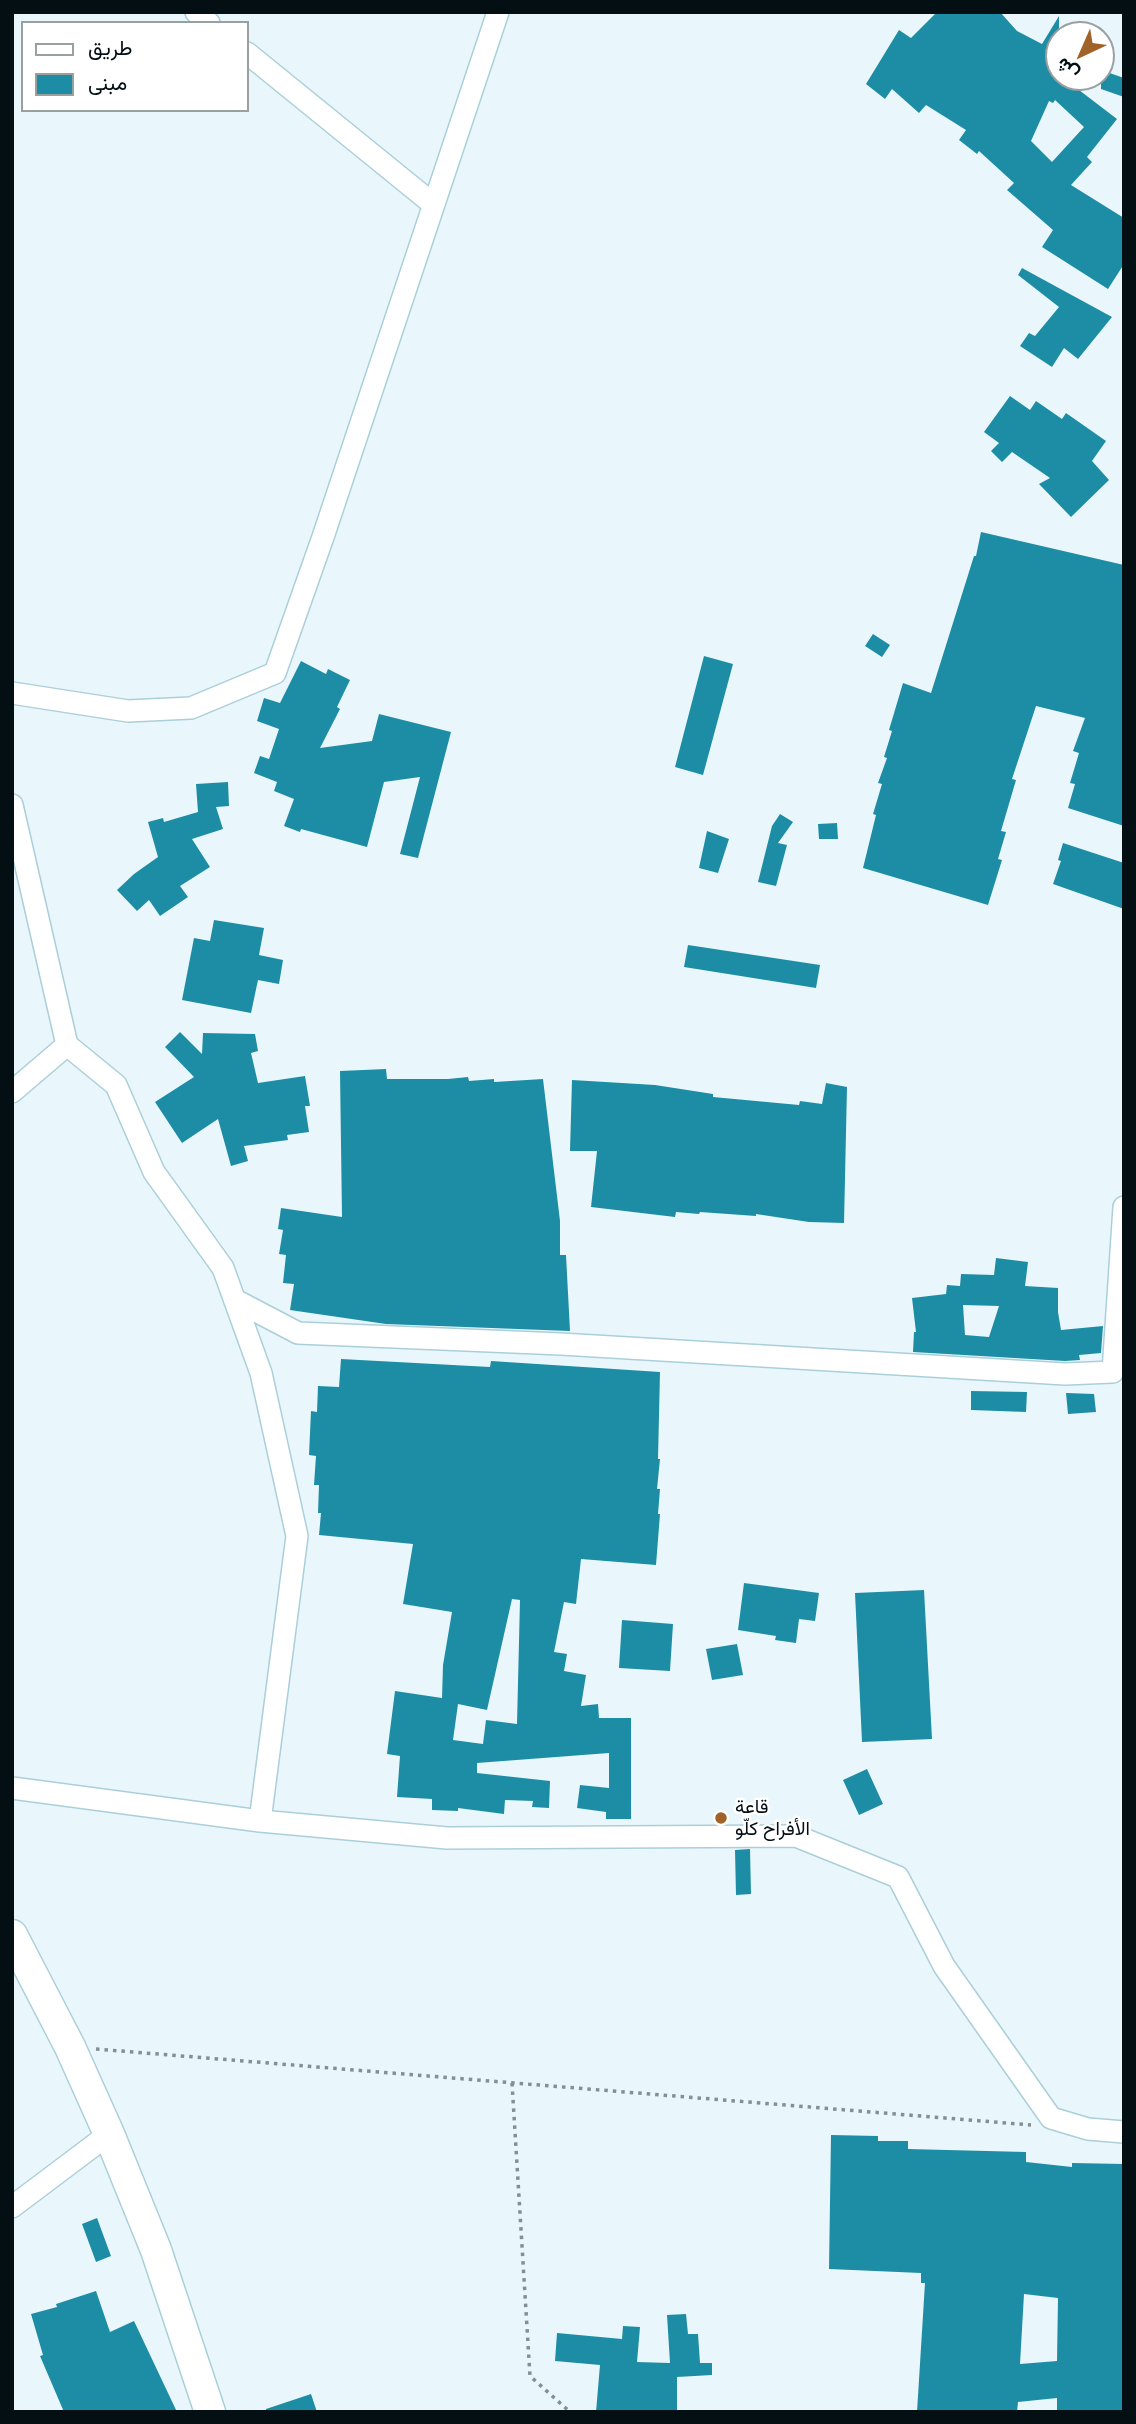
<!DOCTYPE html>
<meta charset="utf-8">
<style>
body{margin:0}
#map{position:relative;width:1136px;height:2424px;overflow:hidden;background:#e9f7fc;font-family:Mulish,Vazirmatn,sans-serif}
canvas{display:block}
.frame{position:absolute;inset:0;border:14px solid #030f12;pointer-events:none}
.legend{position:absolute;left:21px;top:21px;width:228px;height:91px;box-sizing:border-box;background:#fff;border:2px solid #9a9fa0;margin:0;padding:9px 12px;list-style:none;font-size:21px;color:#030f12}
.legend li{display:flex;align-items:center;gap:14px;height:35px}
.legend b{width:35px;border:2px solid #9a9fa0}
.north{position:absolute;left:1045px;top:21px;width:70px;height:70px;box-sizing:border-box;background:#fff;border:2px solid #9a9fa0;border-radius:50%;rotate:224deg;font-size:19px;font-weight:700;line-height:28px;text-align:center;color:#030f12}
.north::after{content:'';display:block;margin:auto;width:24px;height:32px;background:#a06228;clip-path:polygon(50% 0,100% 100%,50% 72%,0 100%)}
</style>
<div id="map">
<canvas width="1136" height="2424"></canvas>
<div class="frame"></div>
<ul class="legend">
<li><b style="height:9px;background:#fff"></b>طريق</li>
<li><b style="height:19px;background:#1d8da5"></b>مبنى</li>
</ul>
<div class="north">ش</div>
</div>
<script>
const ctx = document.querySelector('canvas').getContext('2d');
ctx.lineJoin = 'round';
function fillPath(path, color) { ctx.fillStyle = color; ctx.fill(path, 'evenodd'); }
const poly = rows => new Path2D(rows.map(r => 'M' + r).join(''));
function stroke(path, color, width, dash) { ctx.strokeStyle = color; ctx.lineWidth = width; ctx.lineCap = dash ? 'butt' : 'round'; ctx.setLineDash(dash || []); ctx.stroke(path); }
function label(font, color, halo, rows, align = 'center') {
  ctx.font = font + ' Mulish,Vazirmatn,sans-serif'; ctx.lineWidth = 5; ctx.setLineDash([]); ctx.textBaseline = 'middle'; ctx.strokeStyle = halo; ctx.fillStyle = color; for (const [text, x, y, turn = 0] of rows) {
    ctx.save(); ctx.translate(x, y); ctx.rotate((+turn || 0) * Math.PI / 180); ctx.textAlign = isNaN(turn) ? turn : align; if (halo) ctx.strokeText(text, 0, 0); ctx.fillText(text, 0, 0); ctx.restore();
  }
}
const building = poly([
 [937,12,1000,12,1017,31,1042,44,1059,16,1059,77,1062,77,1117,119,1087,157,1092,162,1071,185,1124,218,1124,264,1108,289,1042,247,1053,230,1007,190,1014,183,979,151,977,154,959,140,966,130,926,105,919,113,892,89,885,99,866,84,899,30,911,38],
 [1055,100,1084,127,1052,162,1031,141,1049,101,1053,103],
 [1101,70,1124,78,1124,97,1101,89],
 [1022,268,1112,317,1078,359,1064,348,1052,367,1020,346,1029,333,1035,336,1059,307,1018,275],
 [1010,396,1030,410,1036,401,1062,419,1066,413,1106,441,1092,461,1109,480,1071,517,1039,484,1050,478,1012,452,1002,462,991,451,999,443,984,432],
 [981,532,1124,565,1124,826,1068,808,1075,784,1070,783,1079,753,1073,751,1085,718,1036,706,1012,779,1016,780,1001,831,1006,832,998,859,1002,860,988,905,863,868,876,815,873,814,882,784,878,783,887,758,884,757,892,731,889,730,903,683,931,693,974,556,976,556],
 [873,634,890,645,882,657,865,646],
 [704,656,733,664,703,775,675,767],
 [301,661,326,674,328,669,350,680,337,707,340,709,320,748,372,741,379,714,451,732,418,858,400,854,420,777,384,782,367,847,301,829,300,832,284,826,294,799,274,791,277,782,254,773,260,756,269,759,279,729,257,721,264,698,280,703],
 [228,782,229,806,216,807,223,829,192,839,210,867,180,886,188,897,160,916,149,900,137,911,117,890,134,874,158,857,148,822,163,818,164,822,198,812,196,784],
 [780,814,793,822,778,843,787,845,776,886,758,882,772,826],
 [837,823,838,839,819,839,818,824],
 [707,831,729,839,718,873,699,868],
 [1063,843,1124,863,1124,909,1053,884,1061,861,1058,860],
 [214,920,264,928,259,955,283,960,279,984,258,980,251,1013,182,1000,194,938,210,941],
 [688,945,820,965,816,988,684,967],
 [180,1032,202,1054,203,1033,255,1034,258,1051,251,1053,258,1083,305,1076,310,1106,305,1106,309,1132,287,1135,288,1140,244,1146,248,1161,231,1166,218,1119,182,1143,155,1102,194,1077,165,1047],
 [386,1069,387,1079,448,1079,468,1077,469,1081,494,1079,494,1082,543,1079,560,1221,560,1255,566,1255,570,1331,386,1324,290,1310,294,1284,283,1283,286,1255,279,1254,283,1230,278,1229,281,1208,342,1217,340,1071],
 [572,1080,655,1085,713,1094,713,1097,799,1105,800,1101,822,1104,826,1083,847,1087,844,1223,809,1222,756,1214,756,1216,700,1212,699,1214,676,1212,675,1217,591,1207,597,1151,570,1151],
 [996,1258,1028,1262,1025,1286,1058,1288,1058,1312,1061,1330,1103,1326,1101,1353,1079,1355,1080,1360,1065,1361,913,1352,914,1332,916,1332,912,1298,946,1294,947,1285,960,1286,961,1274,994,1275],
 [963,1305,999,1306,989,1337,965,1335],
 [341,1359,490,1367,491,1361,660,1372,658,1459,660,1459,657,1489,660,1489,658,1514,660,1514,656,1565,581,1559,576,1604,564,1602,554,1652,567,1654,564,1671,586,1675,581,1706,598,1704,599,1718,631,1718,631,1819,606,1819,606,1812,577,1808,580,1785,609,1788,609,1753,477,1763,477,1773,550,1781,549,1808,532,1807,533,1801,505,1800,504,1814,458,1808,458,1811,432,1810,432,1799,397,1797,400,1756,387,1754,395,1691,442,1698,443,1665,452,1612,403,1604,413,1544,319,1535,321,1513,318,1513,319,1485,314,1485,316,1456,309,1455,311,1411,317,1412,318,1386,339,1387],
 [512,1599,520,1600,517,1724,486,1720,483,1744,453,1740,458,1704,487,1710],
 [971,1391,1027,1392,1026,1412,971,1410],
 [1066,1393,1094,1394,1096,1412,1068,1414],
 [744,1583,819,1593,815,1621,799,1619,796,1643,775,1640,776,1636,738,1630],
 [924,1590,932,1739,862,1742,855,1593],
 [622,1620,673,1624,670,1671,619,1668],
 [737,1644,743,1675,712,1680,706,1649],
 [867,1769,883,1804,859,1815,843,1780],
 [750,1849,751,1894,736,1895,735,1850],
 [831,2135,878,2136,878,2141,908,2141,908,2149,1026,2152,1026,2162,1072,2167,1072,2163,1124,2164,1124,2412,1057,2412,1057,2398,1018,2402,1017,2412,917,2412,925,2283,921,2283,921,2273,829,2269],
 [1024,2294,1058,2298,1057,2361,1020,2364],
 [97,2218,111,2256,96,2262,82,2224],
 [96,2291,110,2332,134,2321,177,2412,64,2412,40,2356,43,2355,31,2314,57,2307,56,2304],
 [686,2314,688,2334,698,2334,700,2363,712,2363,712,2375,677,2377,677,2412,596,2412,600,2365,555,2361,557,2333,622,2339,623,2326,640,2327,637,2362,670,2363,667,2315],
 [311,2394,317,2412,266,2412,266,2409]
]);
const path = poly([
 [96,2049,1031,2125],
 [512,2083,530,2376,570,2412]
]);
const minor = poly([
 [196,12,209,23],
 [247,53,433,204],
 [12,693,128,711,191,708,275,673,323,537,498,12],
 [12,805,67,1045],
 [12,1092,67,1045,116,1085,154,1172,223,1268,261,1373,297,1536,260,1821],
 [235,1300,298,1333,561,1344,1065,1374,1113,1372,1124,1207],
 [12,1788,260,1821,447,1838,796,1836,898,1877,944,1966,1051,2118,1088,2129,1124,2132],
 [12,2207,109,2134]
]);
const secondary = poly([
 [12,1935,70,2047,109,2134,156,2250,210,2412]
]);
const markers = [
 [721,1818,7,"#a06228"]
];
const poiNames = [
 ["قاعة",735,1807],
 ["الأفراح كلّو",735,1829]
];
fillPath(building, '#1d8da5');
stroke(minor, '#abcfd9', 24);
stroke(secondary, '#abcfd9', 33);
stroke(path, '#828f93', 3.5, [3.5, 5]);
stroke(minor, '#fff', 21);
stroke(secondary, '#fff', 30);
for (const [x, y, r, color] of markers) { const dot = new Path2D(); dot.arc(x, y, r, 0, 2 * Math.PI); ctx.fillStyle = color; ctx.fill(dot); stroke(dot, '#fff', 2.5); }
label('19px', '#030f12', '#fff', poiNames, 'left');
</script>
